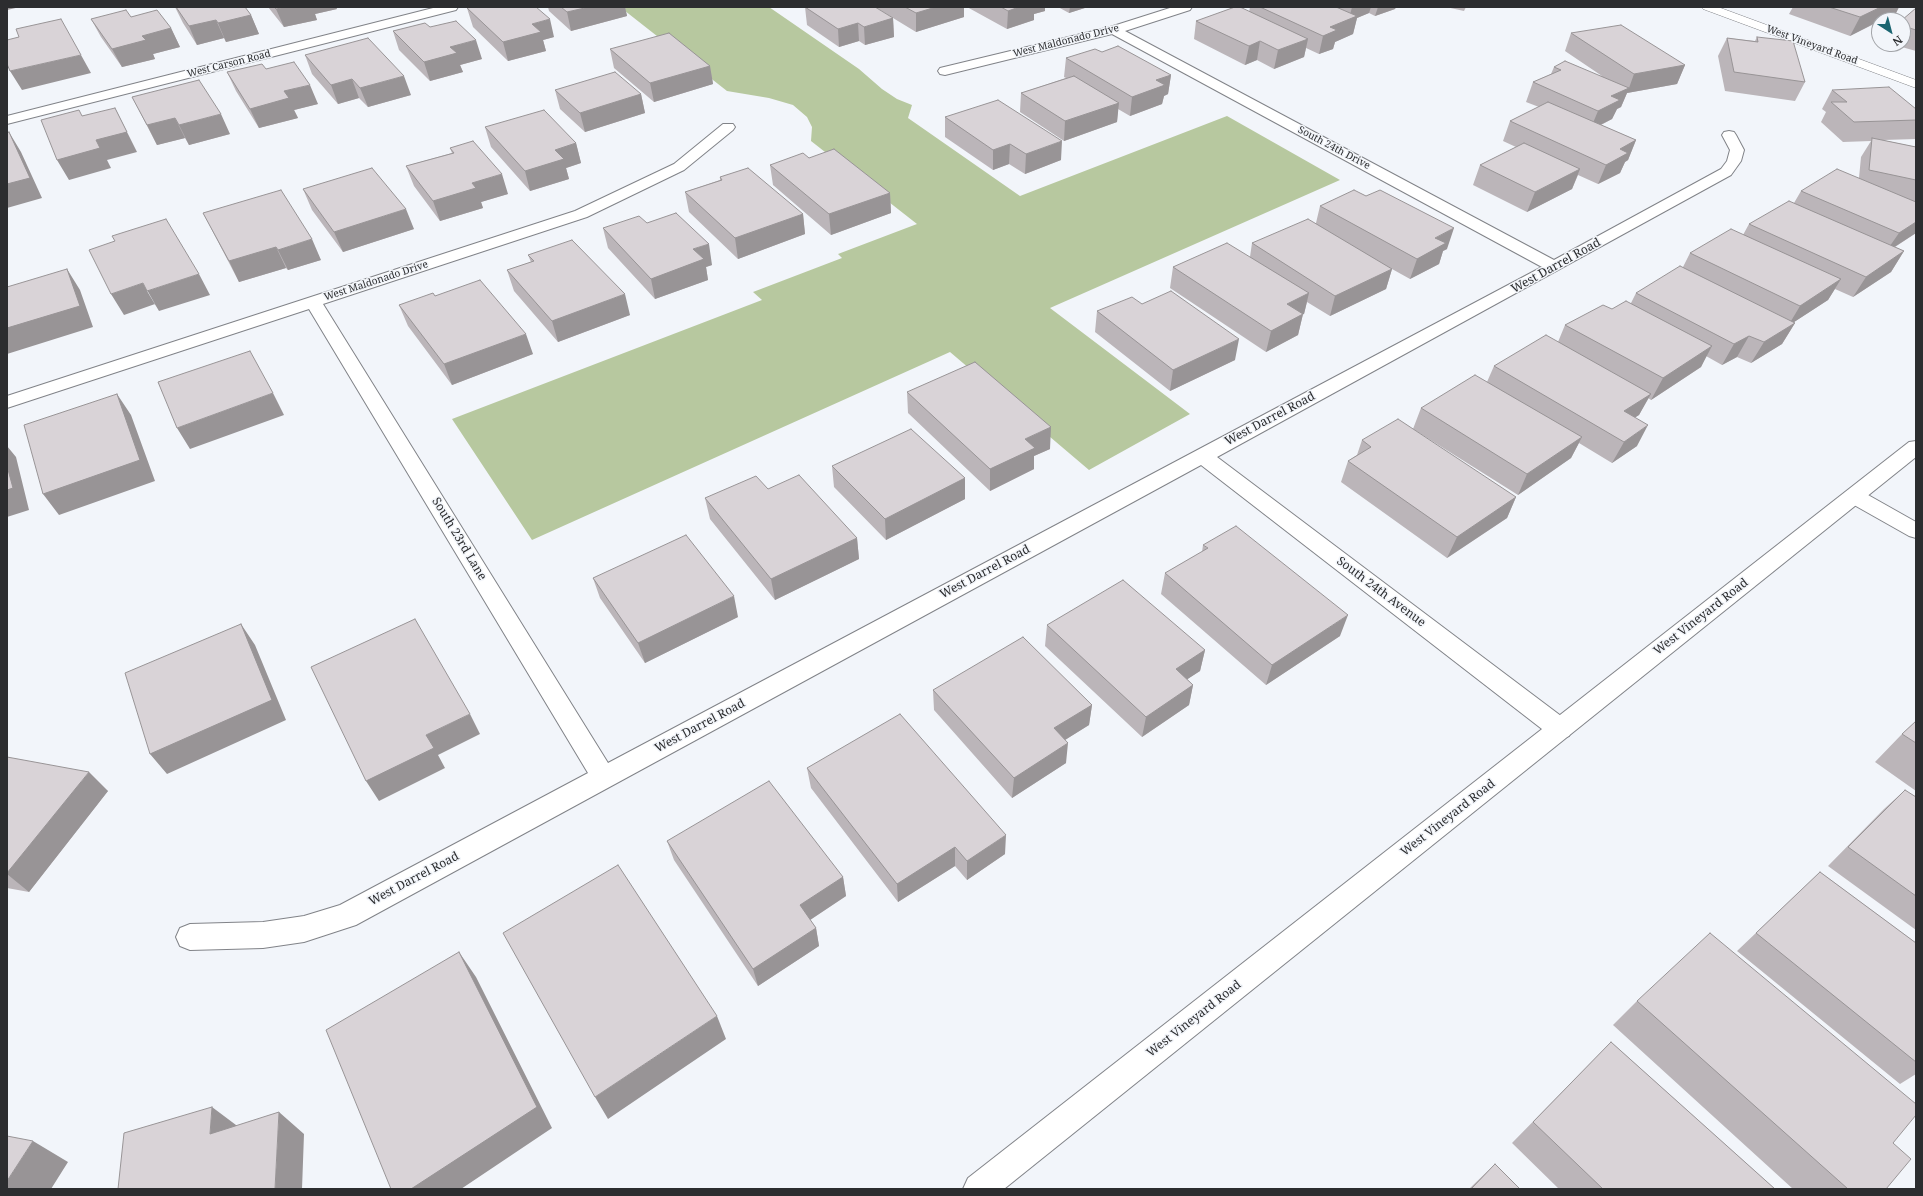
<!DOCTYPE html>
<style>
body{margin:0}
#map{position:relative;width:1923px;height:1196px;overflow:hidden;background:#f2f5fa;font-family:"Noto Serif",serif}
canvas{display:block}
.frame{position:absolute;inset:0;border:8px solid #2c2d2f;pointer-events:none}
.north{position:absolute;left:1871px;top:12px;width:40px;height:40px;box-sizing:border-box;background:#f2f5fa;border:1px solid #a3a5a9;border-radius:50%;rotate:144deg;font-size:11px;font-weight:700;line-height:16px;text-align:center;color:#2c2d2f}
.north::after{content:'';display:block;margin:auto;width:14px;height:18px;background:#1b6571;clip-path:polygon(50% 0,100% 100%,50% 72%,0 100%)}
</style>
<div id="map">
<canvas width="1923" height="1196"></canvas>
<div class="frame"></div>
<div class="north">N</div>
</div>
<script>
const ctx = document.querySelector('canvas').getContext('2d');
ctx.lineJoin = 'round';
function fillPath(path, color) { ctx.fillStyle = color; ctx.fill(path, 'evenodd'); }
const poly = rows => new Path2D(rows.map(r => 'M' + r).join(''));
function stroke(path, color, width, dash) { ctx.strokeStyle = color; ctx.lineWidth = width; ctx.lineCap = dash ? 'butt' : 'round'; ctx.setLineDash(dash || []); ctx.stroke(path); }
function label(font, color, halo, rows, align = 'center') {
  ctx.font = font + ' "Noto Serif",serif'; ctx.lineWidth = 3; ctx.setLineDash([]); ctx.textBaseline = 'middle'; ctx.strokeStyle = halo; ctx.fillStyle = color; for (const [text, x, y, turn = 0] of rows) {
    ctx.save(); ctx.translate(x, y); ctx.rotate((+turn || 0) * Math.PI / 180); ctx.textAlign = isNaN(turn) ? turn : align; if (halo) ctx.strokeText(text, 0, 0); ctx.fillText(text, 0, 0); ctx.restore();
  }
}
const green = poly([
 [620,7,769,7,859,69,882,89,897,99,912,105,908,118,1020,196,1227,116,1340,180,1050,308,1190,414,1089,470,950,352,532,540,452,419,762,300,753,292,842,258,838,254,917,224,811,141,812,127,807,117,793,105,769,98,727,91]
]);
const service = poly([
 [1701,7,1718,7,1916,80,1916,88,1703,9,1701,7]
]);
const minor = poly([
 [437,7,458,7,456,10,7,124,7,116,437,7],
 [1173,7,1192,7,1190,10,1125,31,1554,260,1721,169,1727,161,1730,150,1722,135,1724,132,1729,131,1734,132,1736,135,1744,150,1741,161,1731,175,1217,457,1569,722,1572,729,1569,736,1560,739,1551,736,1201,465,356,925,304,942,263,948,190,950,180,946,176,937,180,928,190,924,263,922,304,916,340,905,588,773,309,309,7,408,7,396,575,211,674,164,723,124,733,124,735,127,733,130,684,170,587,217,323,304,608,763,1542,267,1112,34,945,75,940,74,938,71,940,68,1110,27,1173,7],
 [1854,489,1861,491,1916,522,1916,538,1909,536,1847,501,1844,496,1847,491,1854,489]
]);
const tertiary = poly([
 [1916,441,1916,457,1004,1189,963,1189,968,1178,1909,442,1916,441]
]);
const wall = poly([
 [175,7,245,7,251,15,259,34,226,42,224,38,197,45,183,23],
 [268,7,336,7,337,9,315,14,317,20,284,27],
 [548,7,625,7,627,16,571,31,549,11],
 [805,7,893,18,894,37,865,45,859,41,839,47,807,25],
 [875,7,964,7,964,17,916,32],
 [967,7,1045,7,1045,11,1034,14,1034,20,1007,29],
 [1058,7,1088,7,1069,13],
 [1250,7,1396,7,1395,9,1375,16,1369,13,1357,18,1353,34,1335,42,1333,49,1319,54,1306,48,1304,57,1274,69,1257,60,1245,65,1194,39,1196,21,1249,12],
 [1446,7,1466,7,1464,11],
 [1793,7,1899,7,1896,13,1850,36,1789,14],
 [467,8,554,37,543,40,546,51,508,61,473,27],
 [1916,8,1916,51,1891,44,1903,44,1903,20],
 [131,17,171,28,180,47,153,54,155,59,122,67,101,37,91,19],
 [430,27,482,59,460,65,463,72,430,81,399,50,393,31],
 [1571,33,1685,65,1677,84,1627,93,1621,107,1617,109,1612,119,1601,125,1636,140,1628,160,1625,162,1620,173,1598,184,1578,175,1572,189,1527,212,1473,185,1480,165,1516,147,1503,141,1510,121,1539,107,1526,102,1533,82,1551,74,1554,67,1602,76,1565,51],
 [1757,37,1805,82,1795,101,1725,91,1718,56,1727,38,1755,41],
 [610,49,710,66,713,84,654,102,614,68],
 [1102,52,1171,75,1168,94,1164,96,1162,104,1130,116,1118,109,1117,122,1064,141,1020,112,1021,93,1066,78,1064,77,1066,58],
 [305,55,411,95,368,107,359,98,338,104,312,74],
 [266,69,318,104,294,110,298,118,259,128,236,91,227,72],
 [555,90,641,94,645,113,585,132,560,109],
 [1832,90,1916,109,1916,139,1883,140,1916,147,1916,233,1895,247,1904,251,1891,272,1853,297,1835,289,1828,300,1794,322,1795,323,1782,344,1751,363,1737,357,1722,365,1706,356,1701,367,1651,400,1648,398,1639,415,1635,417,1637,446,1612,463,1579,443,1571,458,1518,495,1413,429,1421,408,1487,382,1494,366,1558,342,1565,325,1631,303,1636,293,1683,267,1690,253,1743,235,1749,224,1794,203,1801,191,1859,178,1861,157,1871,141,1843,142,1821,122,1826,112,1822,109],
 [132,97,230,134,189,145,185,138,157,145],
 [945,117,1061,160,1025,174,1009,164,993,170,945,137],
 [485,127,576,143,581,163,566,168,569,179,530,191,491,147],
 [450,148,508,194,481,202,483,208,440,221,414,186,406,166,452,153],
 [809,158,890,193,891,213,831,235,773,185,770,165],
 [720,177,803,214,805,234,738,259,689,212,685,192,720,180],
 [303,189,414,229,343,252,312,210],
 [1320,206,1447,249,1443,251,1439,264,1410,279,1392,269,1386,289,1330,316,1307,302,1304,314,1303,314,1298,335,1266,352,1170,288,1173,267,1250,257,1252,243,1316,223],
 [203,213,321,260,288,270,286,268,239,282],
 [647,223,712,265,706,267,708,280,655,299,608,248,603,228],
 [528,255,630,315,558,342,514,291,507,270,531,262],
 [435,296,533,354,452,385,408,326,399,305],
 [1097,311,1235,360,1170,391,1095,332],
 [907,392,1050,449,1034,456,1034,469,990,491,908,413],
 [1362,440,1516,497,1507,518,1447,558,1341,482,1348,461,1357,455],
 [832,466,965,478,965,499,886,540,834,487],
 [768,489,857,538,859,559,775,600,710,519,705,498],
 [1203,545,1340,636,1266,685,1161,594,1165,573,1202,552],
 [593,578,738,617,645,663,600,598],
 [1047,625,1205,650,1200,671,1187,679,1193,685,1189,705,1142,737,1045,646],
 [933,690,1092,705,1089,725,1065,740,1066,763,1012,798,934,710],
 [1916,721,1916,791,1875,762,1902,734],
 [7,757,108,791,29,892,7,888],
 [807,768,1005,854,967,880,955,866,898,902,811,788],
 [1905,790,1916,797,1916,930,1828,866,1884,809],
 [667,841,843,877,846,896,810,920,816,928,819,946,758,986,674,860],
 [1820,872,1916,943,1916,1074,1900,1084,1737,951],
 [1637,1001,1893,1143,1886,1189,1793,1189,1613,1025],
 [1611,1042,1775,1189,1559,1189,1512,1143],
 [1495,1164,1520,1189,1469,1189]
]);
const shadedWall = poly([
 [7,7,20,7,7,10],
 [286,7,336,7,337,9,315,14,317,20,284,27,276,9],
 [589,7,625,7,627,16,571,31,567,12],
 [936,7,964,7,964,17,916,32,916,13],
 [1019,7,1045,7,1045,11,1034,14,1034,20,1007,29,1008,11],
 [1070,7,1088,7,1069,13],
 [1352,7,1371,7,1369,13,1357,18,1353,34,1335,42,1333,49,1319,54,1323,36,1330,27,1349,19],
 [1378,7,1396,7,1395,9,1375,16],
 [1881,7,1899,7,1896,13,1881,20,1879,20,1879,21,1850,36,1860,17],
 [251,15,259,34,226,42,218,23],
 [893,18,894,37,865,45,864,27],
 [550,19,554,37,543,40,546,51,508,61,503,42,532,24],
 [216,20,224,38,197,45,189,26],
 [858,23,859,41,839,47,838,29],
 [171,28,180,47,153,54,155,59,122,67,112,49,142,36],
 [1308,39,1304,57,1274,69,1278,50],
 [476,40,482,59,460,65,463,72,430,81,424,62,450,47],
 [1260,41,1257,60,1245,65,1249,46],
 [81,55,91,73,22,90,10,71],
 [1685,65,1677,84,1627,93,1621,107,1617,109,1612,119,1590,130,1598,111,1611,96,1629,88,1634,74],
 [710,66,713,84,654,102,650,83],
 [1171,75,1168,94,1164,96,1162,104,1130,116,1132,97,1156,80],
 [404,76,411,95,368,107,360,88],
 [352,79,359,98,338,104,331,85],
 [310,85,318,104,294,110,298,118,259,128,250,109,284,91],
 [641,94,645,113,585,132,580,113],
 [1119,103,1117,122,1064,141,1065,121],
 [115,108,137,152,107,160,111,168,69,180,57,160,96,140],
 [221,114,230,134,189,145,179,125],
 [175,118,185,138,157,145,147,125],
 [9,132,21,152,42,198,7,208,7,184],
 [1636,140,1628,160,1625,162,1620,173,1598,184,1606,165,1620,149],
 [1062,141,1061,160,1025,174,1026,154],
 [576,143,581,163,566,168,569,179,530,191,525,171,555,150],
 [1010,144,1009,164,993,170,993,150],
 [1580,169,1572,189,1527,212,1535,192],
 [502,174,508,194,481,202,483,208,440,221,433,201,472,183],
 [890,193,891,213,831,235,829,214],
 [406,209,414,229,343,252,334,232],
 [803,214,805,234,738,259,735,238],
 [1916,222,1916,233,1885,253,1899,233],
 [1454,228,1447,249,1443,251,1439,264,1410,279,1417,259,1435,238],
 [312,239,321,260,288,270,278,250],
 [709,244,712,265,706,267,708,280,655,299,651,279,693,249],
 [276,247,286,268,239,282,229,261],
 [1904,251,1891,272,1853,297,1866,277],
 [67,269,80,290,93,327,7,354,7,328],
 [1392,269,1386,289,1330,316,1335,296],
 [199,274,210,295,159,311,147,291],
 [1841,279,1828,300,1788,326,1800,306],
 [143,283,155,304,124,315,111,294],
 [1309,293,1304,314,1293,319,1303,314,1298,335,1266,352,1271,331,1287,304],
 [625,294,630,315,558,342,552,321],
 [1795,323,1782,344,1751,363,1764,342],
 [526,334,533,354,452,385,444,364],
 [1749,336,1737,357,1722,365,1734,344],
 [1239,339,1235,360,1170,391,1173,370],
 [1712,346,1701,367,1651,400,1663,378],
 [273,393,284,415,190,449,177,428],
 [117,394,131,415,155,481,59,515,43,494],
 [1651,394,1639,415,1613,432,1624,411],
 [1648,425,1637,446,1612,463,1624,442],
 [1051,427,1050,449,1034,456,1034,469,990,491,990,469,1025,439],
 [1582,437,1571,458,1518,495,1527,474],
 [7,446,16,457,29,510,7,517],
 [965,478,965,499,886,540,885,519],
 [1516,497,1507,518,1447,558,1457,537],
 [857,538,859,559,775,600,771,579],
 [734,596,738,617,645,663,638,643],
 [1348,615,1340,636,1266,685,1272,665],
 [241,624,255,645,286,720,167,774,150,754],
 [1205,650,1200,671,1171,690,1176,669],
 [1193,685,1189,705,1142,737,1146,717],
 [1092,705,1089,725,1052,748,1054,728],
 [470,714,480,734,438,755,445,768,379,801,366,781,426,735],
 [1068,743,1066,763,1012,798,1014,778],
 [89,772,108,791,29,892,7,874,7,873],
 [1006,835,1005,854,967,880,967,861],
 [955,847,955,866,898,902,897,884],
 [843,877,846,896,804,924,800,905],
 [816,928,819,946,758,986,753,969],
 [459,952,476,977,552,1128,461,1189,411,1189],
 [717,1016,726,1039,608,1119,595,1097],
 [212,1107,240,1128,210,1134],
 [279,1112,304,1134,302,1189,275,1189],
 [33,1141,68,1162,51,1189,7,1189,7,1181]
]);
const building = poly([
 [176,7,245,7,251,15,218,23,216,20,189,26,176,7],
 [274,7,286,7,276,9,274,7],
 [473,7,536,7,550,19,532,24,541,32,503,42,467,8,473,7],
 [561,7,589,7,567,12,561,7],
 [805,7,875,7,893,18,864,27,858,23,838,29,805,7],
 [905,7,936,7,916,13,905,7],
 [1001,7,1019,7,1008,11,1001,7],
 [1235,7,1240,7,1308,39,1278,50,1260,41,1249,46,1196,21,1235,7],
 [1260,7,1336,7,1357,16,1330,27,1337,30,1323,36,1260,7],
 [1829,7,1881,7,1860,17,1829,7],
 [1916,8,1916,30,1903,26,1903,20,1902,20,1916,8],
 [126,10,131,17,157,10,171,28,142,36,146,40,112,49,91,19,126,10],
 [61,19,81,55,10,71,7,64,7,40,19,37,16,29,61,19],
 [456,21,476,40,450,47,457,53,424,62,393,31,425,23,430,27,456,21],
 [1621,25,1685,65,1634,74,1571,33,1621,25],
 [669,33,710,66,650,83,610,49,669,33],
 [1757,37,1793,41,1805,82,1734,72,1727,38,1758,42,1757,37],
 [368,38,404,76,360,88,352,79,331,85,305,55,368,38],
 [1118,46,1171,75,1156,80,1165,85,1132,97,1066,58,1095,49,1102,52,1118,46],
 [1565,61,1629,88,1611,96,1620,100,1598,111,1533,82,1561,70,1554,67,1565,61],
 [294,62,310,85,284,91,289,98,250,109,227,72,262,64,266,69,294,62],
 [615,72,641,94,580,113,555,90,615,72],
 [1074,76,1119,103,1065,121,1021,93,1074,76],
 [199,80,221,114,179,125,175,118,147,125,132,97,199,80],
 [1889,87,1916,109,1916,120,1854,122,1831,102,1847,102,1832,90,1889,87],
 [998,100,1062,141,1026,154,1010,144,993,150,945,117,998,100],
 [1548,102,1636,140,1620,149,1628,153,1606,165,1510,121,1548,102],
 [115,108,127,132,96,140,100,148,57,160,41,120,79,110,82,116,115,108],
 [544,110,576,143,555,150,564,159,525,171,485,127,544,110],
 [9,132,30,178,7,184,7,133,9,132],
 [1872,138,1916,147,1916,180,1869,170,1872,138],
 [473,141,502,174,472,183,476,188,433,201,406,166,454,153,450,148,473,141],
 [1524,143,1580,169,1535,192,1480,165,1524,143],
 [834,149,890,193,829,214,770,165,803,153,809,158,834,149],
 [372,168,406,209,334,232,303,189,372,168],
 [748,168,803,214,735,238,685,192,722,180,720,177,748,168],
 [1837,169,1916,202,1916,222,1899,233,1801,191,1837,169],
 [281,190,312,239,278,250,276,247,229,261,203,213,281,190],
 [1354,190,1366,196,1380,190,1454,228,1435,238,1446,243,1417,259,1320,206,1354,190],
 [1789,201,1904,251,1866,277,1749,224,1789,201],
 [676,213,709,244,693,249,704,259,651,279,603,228,639,216,647,223,676,213],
 [166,219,199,274,147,291,143,283,111,294,89,250,115,241,112,236,166,219],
 [1308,219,1392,269,1335,296,1252,243,1308,219],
 [1731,229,1841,279,1800,306,1690,253,1731,229],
 [572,240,625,294,552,321,507,270,534,261,528,255,572,240],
 [1227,243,1309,293,1287,304,1303,314,1271,331,1173,267,1227,243],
 [1680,266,1795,323,1764,342,1749,336,1734,344,1636,293,1680,266],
 [67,269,80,306,7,328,7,287,67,269],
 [480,280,526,334,444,364,399,305,433,293,435,296,480,280],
 [1171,291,1239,339,1173,370,1097,311,1132,297,1142,304,1171,291],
 [1626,301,1712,346,1663,378,1565,325,1603,305,1612,309,1626,301],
 [1546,335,1651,394,1624,411,1648,425,1624,442,1494,366,1546,335],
 [250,351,273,393,177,428,158,382,250,351],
 [975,362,1051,427,1025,439,1035,448,990,469,907,392,975,362],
 [1475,375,1582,437,1527,474,1421,408,1475,375],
 [117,394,140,460,43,494,24,425,117,394],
 [1398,419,1516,497,1457,537,1348,461,1371,447,1362,440,1398,419],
 [911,429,965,478,885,519,832,466,911,429],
 [7,466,13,488,7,490,7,466],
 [799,475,857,538,771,579,705,498,756,476,768,489,799,475],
 [1236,526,1348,615,1272,665,1165,573,1208,548,1203,545,1236,526],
 [686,535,734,596,638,643,593,578,686,535],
 [1123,580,1205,650,1176,669,1193,685,1146,717,1047,625,1123,580],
 [415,619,470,714,426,735,434,748,366,781,311,667,415,619],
 [241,624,272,700,150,754,125,673,241,624],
 [1023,637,1092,705,1054,728,1068,743,1014,778,933,690,1023,637],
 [900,714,1006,835,967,861,955,847,897,884,807,768,900,714],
 [1916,721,1916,743,1902,734,1916,721],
 [7,757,89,772,7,873,7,757],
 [769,781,843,877,800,905,816,928,753,969,667,841,769,781],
 [1905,790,1916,797,1916,896,1848,847,1905,790],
 [618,865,717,1016,595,1097,503,933,618,865],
 [1820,872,1916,943,1916,1062,1756,933,1820,872],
 [1710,933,1916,1104,1916,1115,1893,1143,1911,1159,1886,1189,1848,1189,1637,1001,1710,933],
 [459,952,537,1107,411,1189,391,1189,326,1030,459,952],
 [1611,1042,1775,1189,1603,1189,1533,1122,1611,1042],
 [212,1107,210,1134,279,1112,275,1189,118,1189,124,1133,212,1107],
 [7,1136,33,1141,7,1181,7,1136],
 [1495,1164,1520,1189,1471,1189,1495,1164]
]);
const farStreetnames = [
 ["West Maldonado Drive",1066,41,-14],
 ["West Vineyard Road",1812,45,20],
 ["West Carson Road",229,64,-14],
 ["South 24th Drive",1334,148,28],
 ["West Maldonado Drive",376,281,-18]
];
const streetNames = [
 ["West Darrel Road",1556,266,-29],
 ["West Darrel Road",1270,419,-28],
 ["South 23rd Lane",459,539,59],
 ["West Darrel Road",985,572,-28],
 ["South 24th Avenue",1381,592,37],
 ["West Vineyard Road",1701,617,-38],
 ["West Darrel Road",700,726,-28],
 ["West Vineyard Road",1448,818,-38],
 ["West Darrel Road",414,879,-28],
 ["West Vineyard Road",1194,1019,-38]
];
fillPath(green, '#b7c89f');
stroke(service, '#818388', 1);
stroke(minor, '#818388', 2);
stroke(tertiary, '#818388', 2);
fillPath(service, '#fff');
fillPath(minor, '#fff');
fillPath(tertiary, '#fff');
fillPath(wall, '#bbb5b9');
fillPath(shadedWall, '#989496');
fillPath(building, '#d9d3d7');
stroke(building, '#989496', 1);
label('10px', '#2c2d2f', '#f2f5fa', farStreetnames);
label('12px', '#2c2d2f', '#f2f5fa', streetNames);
</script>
